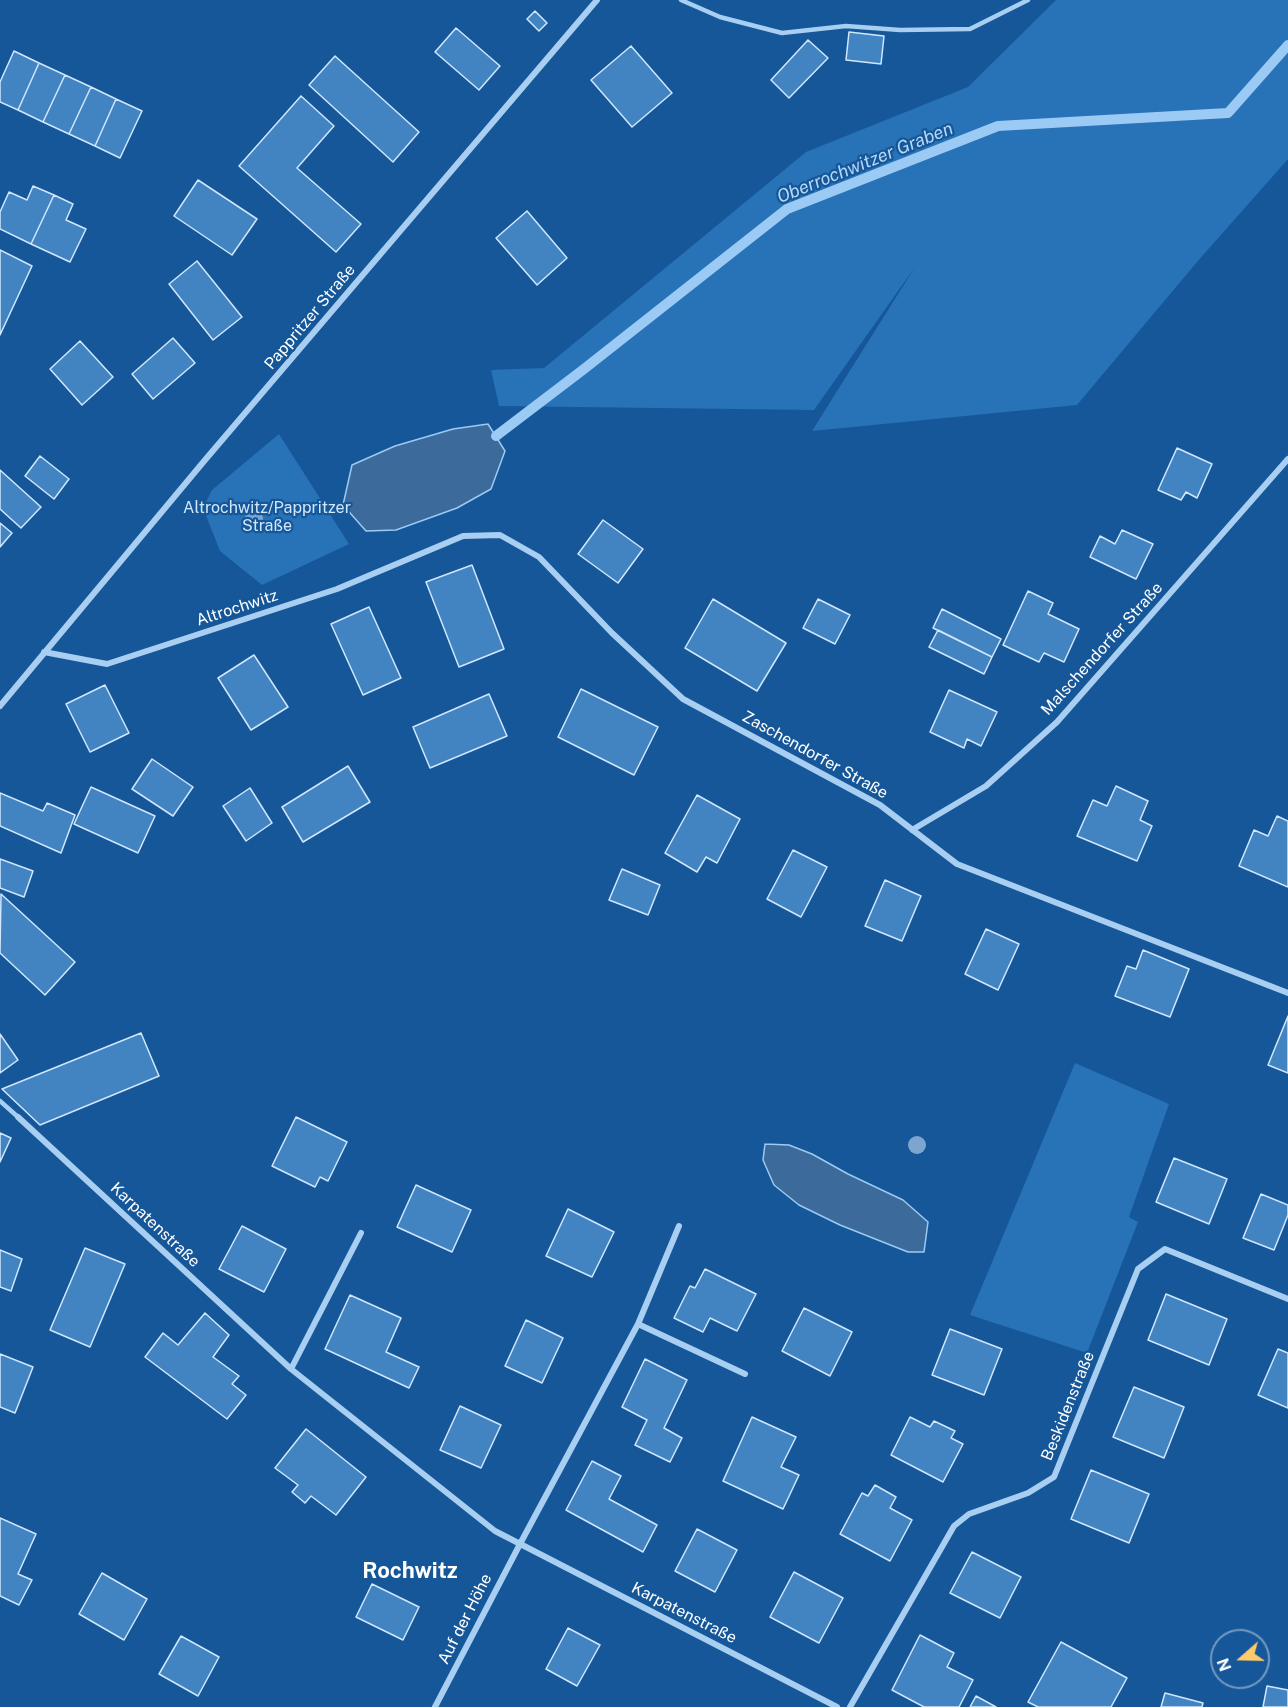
<!DOCTYPE html>
<meta charset="utf-8">
<style>
body{margin:0}
#map{position:relative;width:1288px;height:1707px;overflow:hidden;background:#155799;font-family:"Public Sans",sans-serif}
canvas{display:block}
.north{position:absolute;left:1210px;top:1629px;width:60px;height:60px;box-sizing:border-box;background:#155799;border:2px solid #739ac2;border-radius:50%;rotate:250deg;font-size:16px;font-weight:700;line-height:24px;text-align:center;color:#fff}
.north::after{content:'';display:block;margin:auto;width:21px;height:27px;background:#ffca6a;clip-path:polygon(50% 0,100% 100%,50% 72%,0 100%)}
</style>
<div id="map">
<canvas width="1288" height="1707"></canvas>
<div class="north">N</div>
</div>
<script>
const ctx = document.querySelector('canvas').getContext('2d');
ctx.lineJoin = 'round';
function fillPath(path, color) { ctx.fillStyle = color; ctx.fill(path, 'evenodd'); }
const poly = rows => new Path2D(rows.map(r => 'M' + r).join(''));
function stroke(path, color, width, dash) { ctx.strokeStyle = color; ctx.lineWidth = width; ctx.lineCap = dash ? 'butt' : 'round'; ctx.setLineDash(dash || []); ctx.stroke(path); }
function label(font, color, halo, rows, align = 'center') {
  ctx.font = font + ' "Public Sans",sans-serif'; ctx.lineWidth = 4.5; ctx.setLineDash([]); ctx.textBaseline = 'middle'; ctx.strokeStyle = halo; ctx.fillStyle = color; for (const [text, x, y, turn = 0] of rows) {
    ctx.save(); ctx.translate(x, y); ctx.rotate((+turn || 0) * Math.PI / 180); ctx.textAlign = isNaN(turn) ? turn : align; if (halo) ctx.strokeText(text, 0, 0); ctx.fillText(text, 0, 0); ctx.restore();
  }
}
const green = poly([
 [1056,0,1288,0,1288,159,1197,262,1077,405,812,431,915,267,814,410,499,406,491,370,544,368,806,152,968,87],
 [279,434,349,544,262,585,220,551,203,508,212,490],
 [1075,1063,1169,1104,1129,1217,1138,1222,1087,1353,970,1315]
]);
const water = poly([
 [488,424,505,451,491,489,457,508,396,530,366,531,343,505,352,465,395,446,453,429,488,424],
 [765,1144,789,1145,812,1154,848,1174,903,1200,928,1222,924,1252,908,1252,840,1225,799,1205,774,1185,763,1160,765,1144]
]);
const stream = poly([
 [496,436,584,369,787,209,998,126,1228,113,1288,45]
]);
const building = poly([
 [535,11,547,23,539,31,527,19,535,11],
 [456,28,500,66,479,90,435,52,456,28],
 [849,32,884,36,881,64,846,60,849,32],
 [808,40,828,58,789,98,771,80,808,40],
 [631,46,672,93,632,127,591,80,631,46],
 [14,51,39,63,18,110,0,102,0,82,14,51],
 [335,56,419,132,393,162,309,85,335,56],
 [39,63,65,75,43,122,18,110,39,63],
 [65,75,91,87,69,134,43,122,65,75],
 [91,87,116,99,95,146,69,134,91,87],
 [301,96,334,126,297,168,361,224,336,252,239,166,301,96],
 [116,99,142,111,120,158,95,146,116,99],
 [198,180,257,219,232,255,174,216,198,180],
 [33,186,54,195,31,244,0,229,0,212,9,192,27,200,33,186],
 [54,195,73,204,66,220,86,229,70,262,31,244,54,195],
 [527,211,567,258,537,285,496,238,527,211],
 [0,250,32,266,0,335,0,250],
 [197,261,242,317,213,340,169,284,197,261],
 [173,338,195,363,153,399,132,374,173,338],
 [80,341,113,377,82,405,50,369,80,341],
 [1177,448,1212,464,1197,498,1186,492,1181,500,1158,490,1177,448],
 [40,456,69,479,54,499,25,476,40,456],
 [0,470,41,507,21,528,0,509,0,470],
 [603,520,643,549,618,583,578,554,603,520],
 [0,523,12,533,0,547,0,523],
 [1122,530,1153,544,1136,579,1090,557,1100,536,1115,544,1122,530],
 [472,565,504,649,459,667,426,582,472,565],
 [1028,591,1053,603,1048,614,1079,629,1064,662,1044,653,1039,662,1003,645,1028,591],
 [713,599,786,643,757,691,685,648,713,599],
 [818,599,850,615,835,644,803,628,818,599],
 [369,607,401,678,363,695,331,624,369,607],
 [942,609,1001,639,992,657,933,628,942,609],
 [938,630,992,657,984,674,929,647,938,630],
 [254,655,288,707,251,730,218,678,254,655],
 [105,685,129,733,90,752,66,704,105,685],
 [581,689,658,727,634,775,558,737,581,689],
 [949,690,997,712,981,746,967,739,964,748,930,732,949,690],
 [489,694,507,736,430,768,413,727,489,694],
 [152,759,193,787,173,816,132,789,152,759],
 [348,766,370,802,303,842,282,807,348,766],
 [1116,786,1148,801,1140,820,1152,826,1137,861,1077,836,1093,800,1107,806,1116,786],
 [91,787,155,816,138,853,74,824,91,787],
 [250,788,272,823,246,841,223,806,250,788],
 [0,793,43,811,47,803,75,815,61,853,0,826,0,793],
 [697,795,740,819,717,863,706,857,697,872,665,853,697,795],
 [1277,816,1288,821,1288,887,1239,866,1254,830,1268,836,1277,816],
 [793,850,827,867,801,917,767,899,793,850],
 [0,859,33,871,24,897,0,888,0,859],
 [622,869,660,885,648,915,609,900,622,869],
 [885,880,921,896,902,941,865,926,885,880],
 [1,894,75,962,45,995,0,953,1,894],
 [986,929,1019,944,998,990,965,974,986,929],
 [1143,950,1189,969,1170,1017,1115,996,1127,966,1136,969,1143,950],
 [1288,1016,1288,1073,1268,1065,1288,1016],
 [141,1033,159,1076,40,1125,2,1089,141,1033],
 [0,1034,18,1060,0,1073,0,1034],
 [296,1117,347,1142,328,1181,320,1177,315,1187,272,1166,296,1117],
 [0,1133,11,1138,0,1162,0,1133],
 [1174,1158,1227,1179,1209,1224,1156,1202,1174,1158],
 [416,1185,471,1210,452,1252,397,1227,416,1185],
 [1261,1194,1288,1205,1288,1215,1274,1250,1243,1238,1261,1194],
 [568,1209,614,1232,592,1277,546,1256,568,1209],
 [242,1226,286,1249,264,1292,219,1269,242,1226],
 [85,1248,125,1264,90,1347,50,1330,85,1248],
 [0,1250,22,1259,11,1291,0,1287,0,1250],
 [705,1269,756,1294,737,1331,710,1318,703,1332,674,1318,690,1286,695,1288,705,1269],
 [1166,1294,1227,1319,1209,1365,1148,1340,1166,1294],
 [350,1295,401,1318,386,1352,419,1367,409,1388,325,1349,350,1295],
 [804,1308,852,1332,830,1376,782,1351,804,1308],
 [205,1313,229,1335,213,1357,239,1376,232,1384,246,1395,227,1419,145,1357,163,1333,178,1345,205,1313],
 [526,1320,563,1338,542,1383,505,1366,526,1320],
 [950,1329,1002,1349,984,1395,932,1375,950,1329],
 [1278,1349,1288,1353,1288,1408,1258,1395,1278,1349],
 [0,1354,33,1367,15,1413,0,1407,0,1354],
 [645,1359,687,1380,664,1428,682,1438,670,1462,635,1445,647,1420,622,1407,645,1359],
 [1134,1387,1184,1407,1164,1458,1113,1437,1134,1387],
 [460,1406,501,1425,481,1468,440,1450,460,1406],
 [752,1417,796,1437,781,1467,799,1475,783,1509,723,1481,752,1417],
 [910,1417,930,1427,934,1421,955,1431,951,1438,963,1444,943,1482,891,1455,910,1417],
 [306,1429,366,1477,336,1515,311,1496,305,1503,292,1492,298,1485,275,1468,306,1429],
 [592,1461,621,1476,609,1499,657,1525,643,1552,566,1510,592,1461],
 [1091,1470,1149,1494,1129,1543,1071,1519,1091,1470],
 [875,1485,896,1497,890,1508,912,1520,890,1561,840,1534,862,1493,868,1496,875,1485],
 [0,1518,36,1534,18,1574,32,1580,19,1605,0,1596,0,1518],
 [697,1529,737,1550,715,1592,675,1571,697,1529],
 [972,1552,1021,1577,1000,1618,950,1593,972,1552],
 [794,1572,843,1598,819,1643,770,1617,794,1572],
 [102,1573,147,1599,124,1640,79,1614,102,1573],
 [372,1584,419,1607,403,1640,356,1617,372,1584],
 [568,1628,600,1645,577,1686,546,1669,568,1628],
 [920,1635,954,1653,947,1667,973,1680,959,1707,924,1707,892,1690,920,1635],
 [181,1636,219,1657,198,1696,159,1674,181,1636],
 [1061,1642,1127,1678,1111,1707,1038,1707,1028,1702,1061,1642],
 [1267,1686,1288,1690,1288,1707,1263,1707,1267,1686],
 [1165,1693,1203,1703,1202,1707,1161,1707,1165,1693],
 [976,1696,996,1707,970,1707,976,1696]
]);
const service = poly([
 [681,0,720,17,782,33,846,26,900,30,970,29,1028,0],
 [0,1101,18,1117]
]);
const minor = poly([
 [44,652,107,664,337,589,463,536,500,535,539,557,612,633,683,699,880,805,957,864,1288,993],
 [0,706,205,460,597,0],
 [912,830,986,786,1057,722,1288,459],
 [18,1117,291,1369,495,1531,837,1707],
 [638,1324,745,1374],
 [291,1369,361,1233],
 [435,1707,520,1544,638,1324,679,1226],
 [850,1707,954,1526,969,1514,1028,1493,1054,1477,1138,1269,1165,1249,1288,1299]
]);
const trees = [
 [254,519],
 [917,1145]
];
const streetNames = [
 ["Pappritzer Straße",310,317,-50],
 ["Altrochwitz",237,608,-18],
 ["Malschendorfer Straße",1102,649,-48],
 ["Zaschendorfer Straße",815,755,29],
 ["Karpatenstraße",155,1225,43],
 ["Beskidenstraße",1068,1406,-68],
 ["Karpatenstraße",684,1613,27],
 ["Auf der Höhe",465,1619,-63]
];
const parkNames = [
 ["Altrochwitz/Pappritzer",267,508],
 ["Straße",267,526]
];
const waterNames = [
 ["Oberrochwitzer Graben",865,163,-22]
];
const districtNames = [
 ["Rochwitz",410,1571]
];
fillPath(green, '#2872b7');
fillPath(water, '#3c6b9b');
stroke(water, '#9bcaf5', 1.5);
stroke(stream, '#9bcaf5', 10);
fillPath(building, '#4283c2');
stroke(building, '#d0e7fd', 1.5);
stroke(service, '#a8cef2', 4.5);
stroke(minor, '#a8cef2', 6);
ctx.fillStyle = '#7ca6d0';
for (const [x, y] of trees) { ctx.beginPath(); ctx.arc(x, y, 9, 0, 2 * Math.PI); ctx.fill(); }
label('16px', '#fff', '#155799', streetNames);
label('16px', '#d0e7fd', '#155799', parkNames);
label('italic 18px', '#b5d8f9', '#155799', waterNames);
label('bold 22px', '#fff', '#155799', districtNames);
</script>
